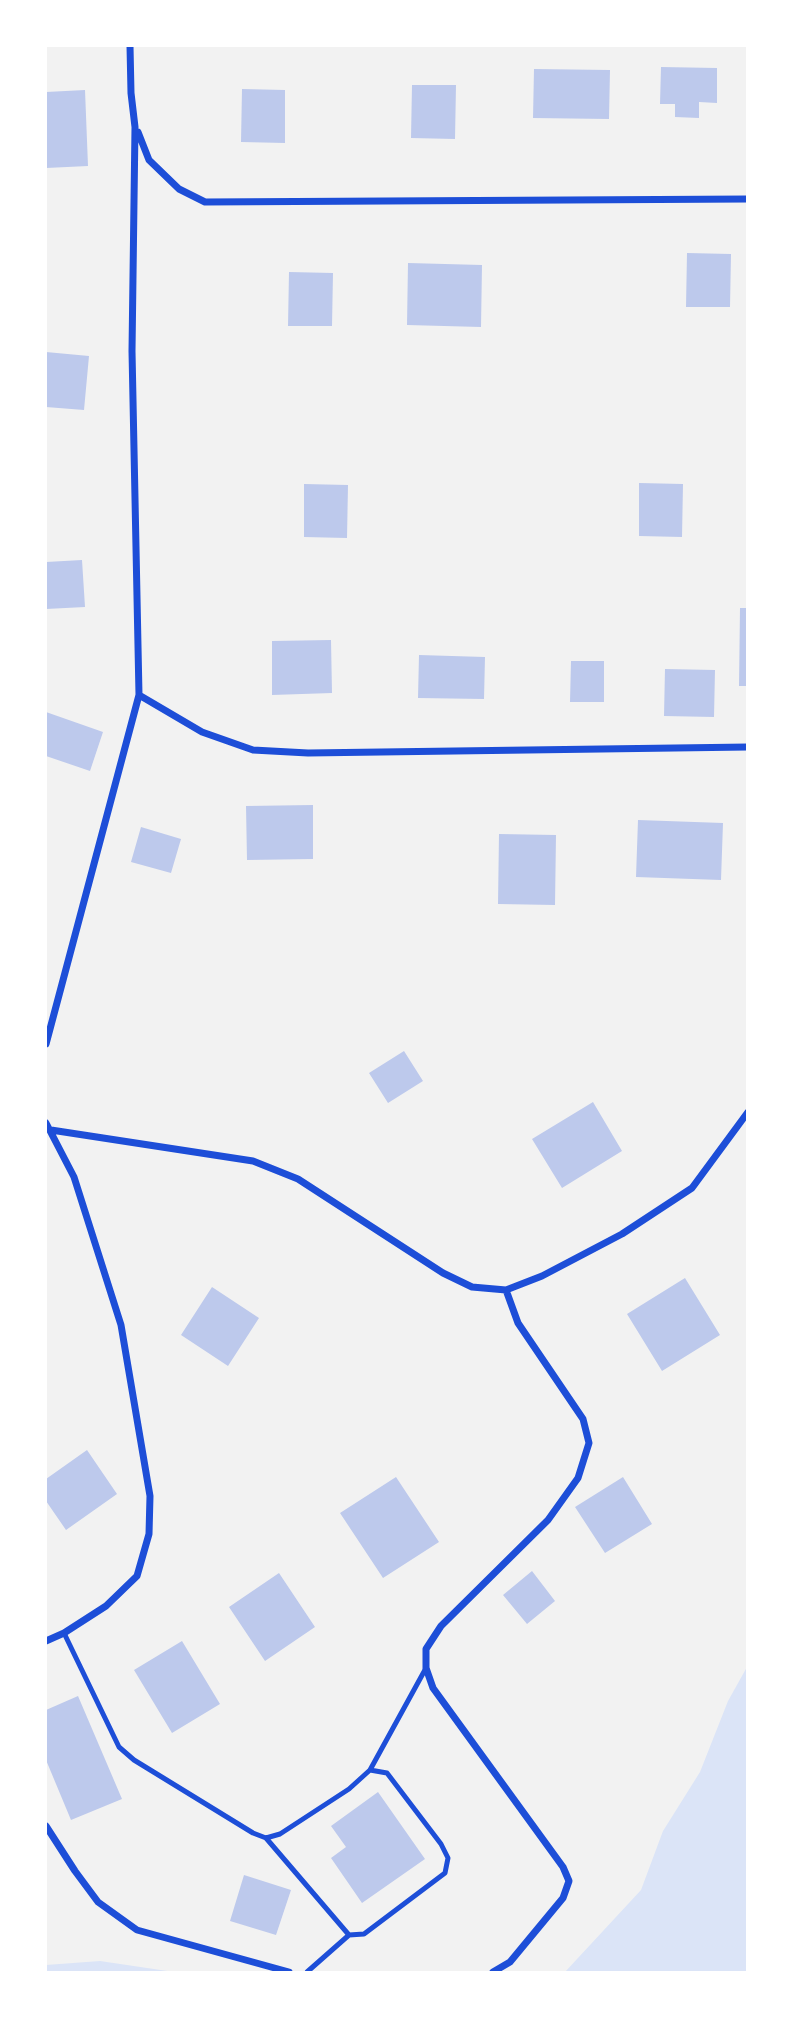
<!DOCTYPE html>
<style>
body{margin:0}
#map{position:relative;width:793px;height:2018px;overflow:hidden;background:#f2f2f2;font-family:"Exo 2",sans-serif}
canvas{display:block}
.frame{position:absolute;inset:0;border:47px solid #fff;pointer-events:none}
</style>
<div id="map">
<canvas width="793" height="2018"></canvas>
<div class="frame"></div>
</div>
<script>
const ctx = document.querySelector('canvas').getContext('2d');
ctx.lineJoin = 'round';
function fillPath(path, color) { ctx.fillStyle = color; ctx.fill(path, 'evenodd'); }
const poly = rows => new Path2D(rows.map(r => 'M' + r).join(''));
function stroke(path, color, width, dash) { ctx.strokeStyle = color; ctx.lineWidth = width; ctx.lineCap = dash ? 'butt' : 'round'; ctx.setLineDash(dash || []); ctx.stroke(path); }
const green = poly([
 [747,1667,747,1972,565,1972,641,1890,663,1831,700,1772,728,1701],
 [100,1961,174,1972,46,1972,46,1965]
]);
const building = poly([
 [661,67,717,68,717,103,699,102,699,118,675,117,675,104,660,104],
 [534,69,610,70,609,119,533,118],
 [412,85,456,85,455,139,411,138],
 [242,89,285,90,285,143,241,142],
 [85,90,88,166,46,168,46,92],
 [687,253,731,254,730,307,686,307],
 [408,263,482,265,481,327,407,325],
 [289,272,333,273,332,326,288,326],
 [46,352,89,356,84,410,46,407],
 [639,483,683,484,682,537,639,536],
 [304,484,348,485,347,538,304,537],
 [82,560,85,607,46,609,46,562],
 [740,608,748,608,748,686,739,686],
 [331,640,332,693,272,695,272,641],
 [419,655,485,657,484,699,418,698],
 [571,661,604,661,604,702,570,702],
 [665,669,715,670,714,717,664,716],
 [46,712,103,732,90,771,46,756],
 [313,805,313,859,247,860,246,806],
 [638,820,723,823,721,880,636,877],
 [141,827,181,839,171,873,131,862],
 [499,834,556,835,555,905,498,904],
 [404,1051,423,1081,388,1103,369,1073],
 [593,1102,622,1151,562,1188,532,1139],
 [685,1278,720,1335,662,1371,627,1314],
 [212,1287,259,1318,228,1366,181,1335],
 [87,1450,117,1494,66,1530,46,1501,46,1479],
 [396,1477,439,1542,383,1578,340,1513],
 [623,1477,652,1524,605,1553,575,1507],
 [532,1571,555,1601,527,1624,503,1595],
 [279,1573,315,1627,265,1661,229,1607],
 [182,1641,220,1704,172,1733,134,1670],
 [78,1696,122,1799,71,1820,46,1760,46,1710],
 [378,1792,425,1859,362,1903,331,1858,346,1847,331,1826],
 [244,1875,291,1890,276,1935,230,1921]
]);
const service = poly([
 [64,1633,119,1747,134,1760,253,1833,266,1838,280,1834,349,1789,370,1770,426,1668],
 [266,1838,349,1935,364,1934,445,1873,448,1858,441,1844,387,1773,370,1770],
 [307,1972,349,1935]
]);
const minor = poly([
 [138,132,149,160,179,189,205,202,748,199],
 [139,695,202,732,253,750,308,753,748,747],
 [46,1044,139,695,132,351,135,127,131,93,130,46],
 [46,1123,74,1177,121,1325,150,1496,149,1534,137,1576,106,1606,64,1633,46,1641],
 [51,1130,253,1161,298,1179,443,1273,472,1287,506,1290,542,1276,622,1234,692,1188,748,1112],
 [46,1826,75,1871,98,1902,137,1930,289,1972],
 [493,1972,510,1962,563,1898,569,1881,563,1867,433,1688,426,1668,426,1649,441,1626,548,1520,578,1478,589,1443,583,1419,518,1323,506,1290]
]);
fillPath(green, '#dbe4f7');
fillPath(building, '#bdc9ec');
stroke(service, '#1d4ed8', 5);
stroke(minor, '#1d4ed8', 7);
</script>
